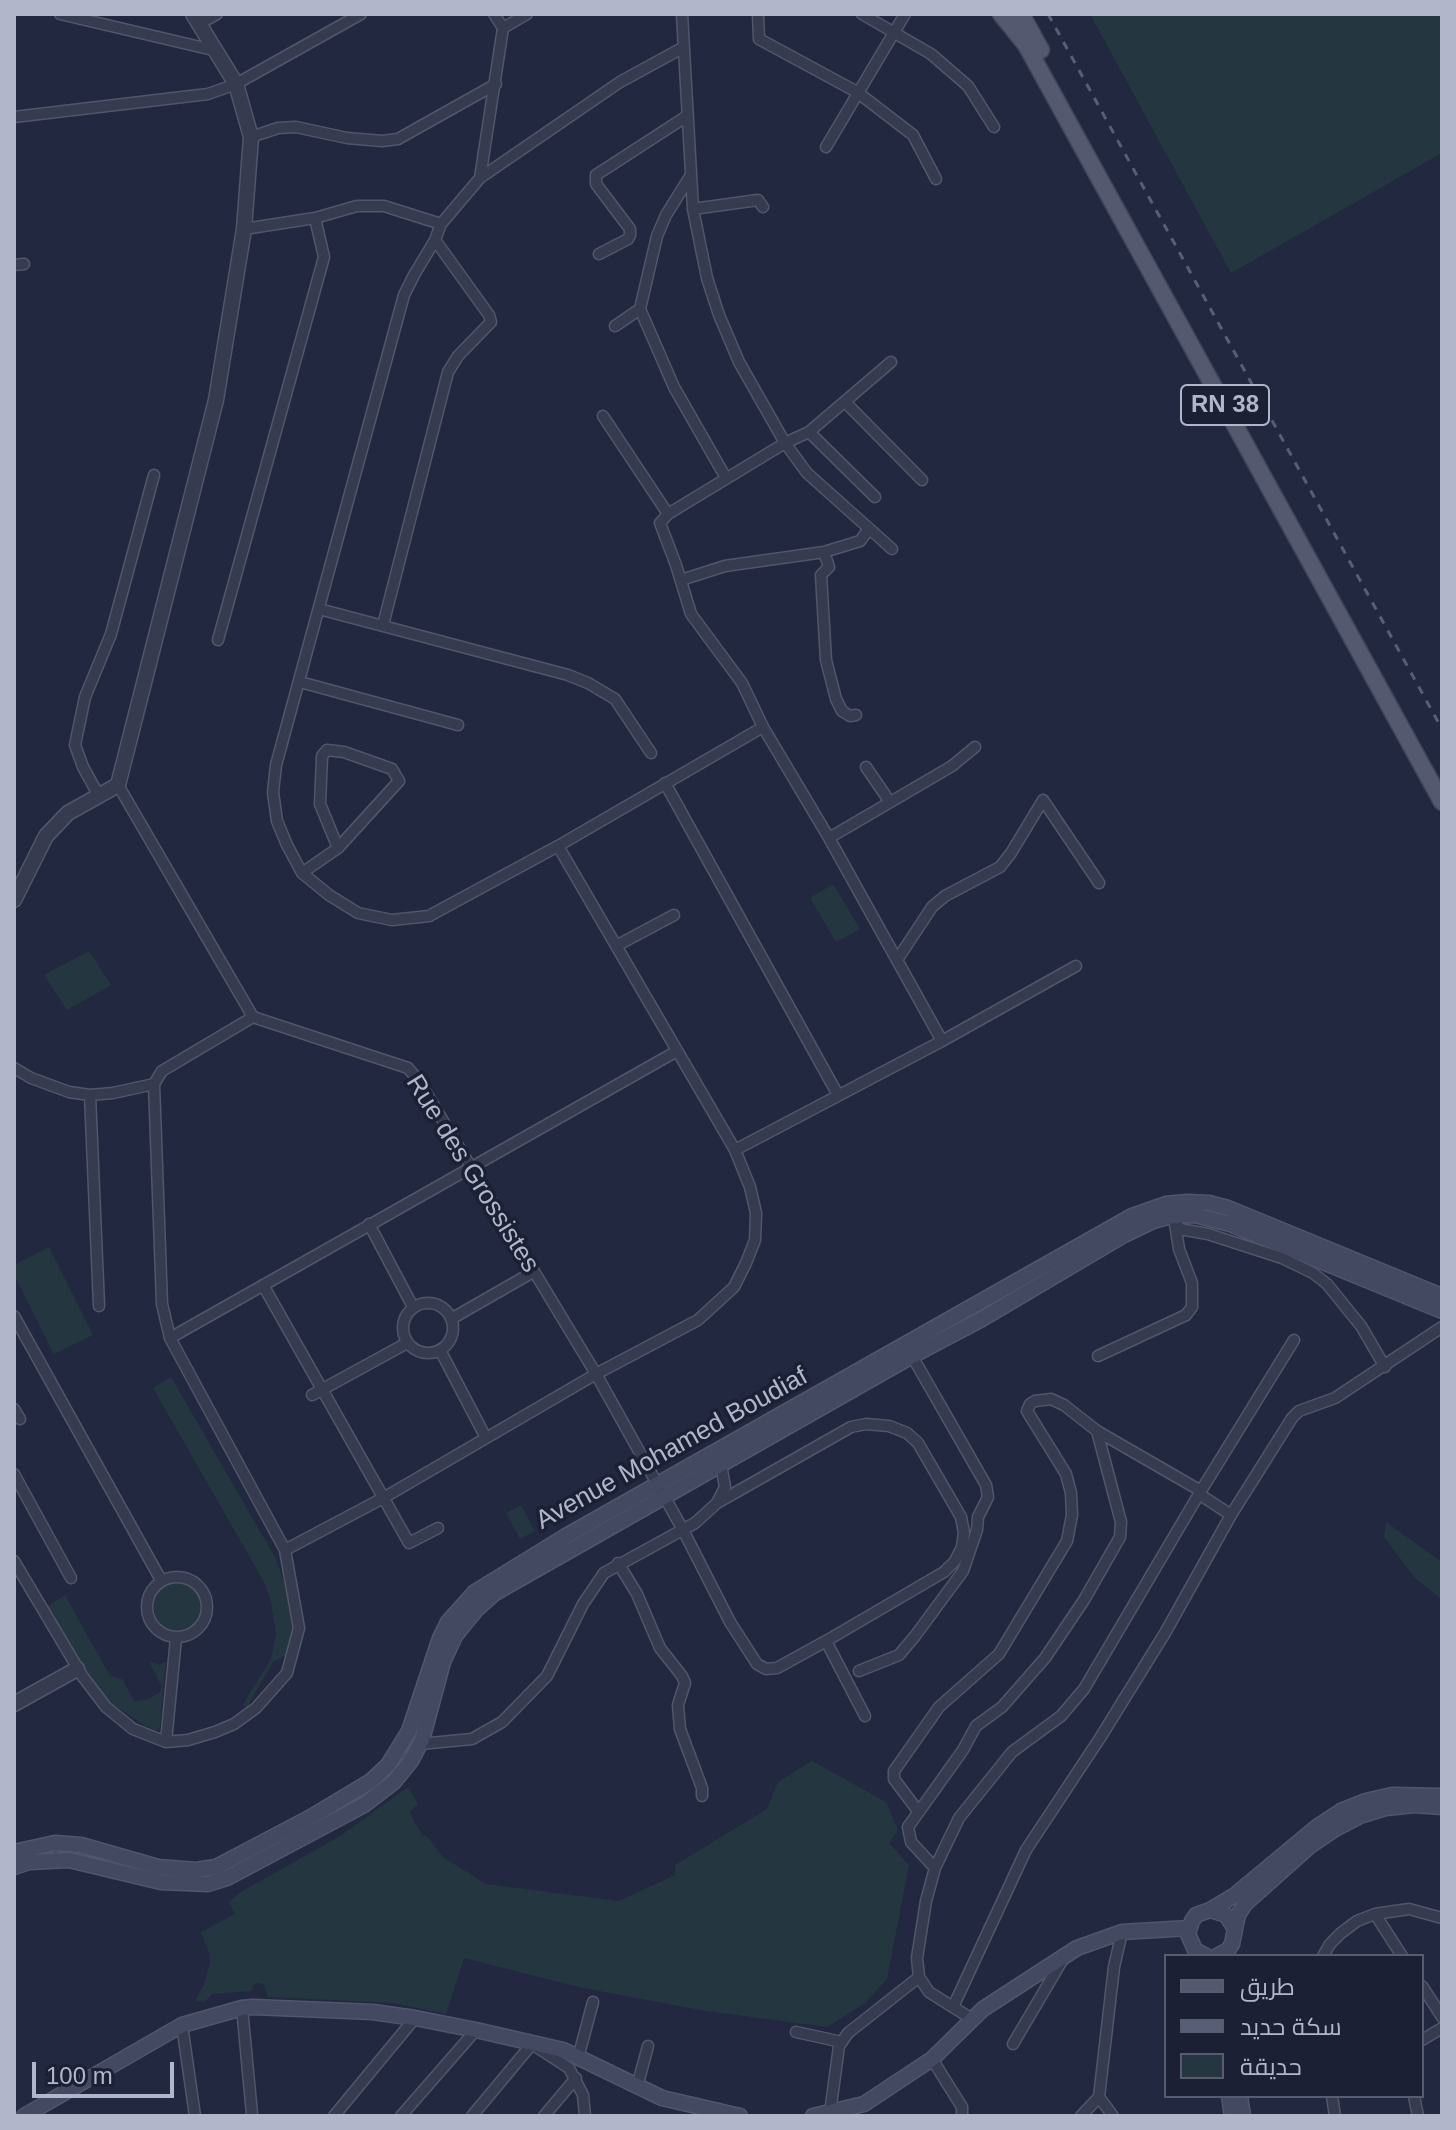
<!DOCTYPE html>
<meta charset="utf-8">
<style>
body{margin:0}
#map{position:relative;width:1456px;height:2130px;overflow:hidden;background:#22283f;font-family:Helvetica,Cairo,sans-serif}
canvas{display:block}
.frame{position:absolute;inset:0;border:16px solid #b2b6ca;pointer-events:none}
.legend{position:absolute;left:1164px;top:1954px;width:260px;height:144px;box-sizing:border-box;background:#1b2034;border:2px solid #575c70;margin:0;padding:10px 14px;list-style:none;font-size:24px;color:#b2b6ca}
.legend li{display:flex;align-items:center;gap:16px;height:40px}
.legend b{width:40px;border:2px solid #575c70}
.scale{position:absolute;left:32px;top:2062px;width:142px;height:36px;box-sizing:border-box;border:4px solid #b2b6ca;border-top:0;padding-left:10px;font-size:24px;line-height:28px;white-space:nowrap;color:#b2b6ca;-webkit-text-stroke:6px #1b2034;paint-order:stroke}
</style>
<div id="map">
<canvas width="1456" height="2130"></canvas>
<div class="frame"></div>
<ul class="legend">
<li><b style="height:10px;background:#54596f"></b>طريق</li>
<li><b style="height:10px;background:#585e76"></b>سكة حديد</li>
<li><b style="height:22px;background:#243740"></b>حديقة</li>
</ul>
<div class="scale">100 m</div>
</div>
<script>
const ctx = document.querySelector('canvas').getContext('2d');
ctx.lineJoin = 'round';
function fillPath(path, color) { ctx.fillStyle = color; ctx.fill(path, 'evenodd'); }
const poly = rows => new Path2D(rows.map(r => 'M' + r).join(''));
function stroke(path, color, width, dash) { ctx.strokeStyle = color; ctx.lineWidth = width; ctx.lineCap = dash ? 'butt' : 'round'; ctx.setLineDash(dash || []); ctx.stroke(path); }
function label(font, color, halo, rows, align = 'center') {
  ctx.font = font + ' Helvetica,sans-serif'; ctx.lineWidth = 7; ctx.setLineDash([]); ctx.textBaseline = 'middle'; ctx.strokeStyle = halo; ctx.fillStyle = color; for (const [text, x, y, turn = 0] of rows) {
    ctx.save(); ctx.translate(x, y); ctx.rotate((+turn || 0) * Math.PI / 180); ctx.textAlign = isNaN(turn) ? turn : align; if (halo) ctx.strokeText(text, 0, 0); ctx.fillText(text, 0, 0); ctx.restore();
  }
}
const green = poly([
 [1090,14,1442,14,1442,153,1231,273],
 [833,884,860,929,836,942,810,898],
 [89,951,111,985,67,1010,44,975],
 [49,1247,93,1335,54,1354,14,1274,14,1265],
 [171,1377,276,1559,292,1606,294,1630,288,1654,273,1662,247,1707,242,1706,271,1659,276,1634,271,1602,264,1582,153,1388],
 [521,1505,535,1531,520,1539,506,1513],
 [1386,1522,1442,1562,1442,1600,1415,1578,1384,1537],
 '154 1607a24 24 0 1 1 48 0a24 24 0 1 1-48 0Z',
 [65,1595,110,1676,122,1679,134,1701,149,1699,160,1692,162,1687,149,1661,160,1665,166,1661,160,1728,156,1730,147,1727,114,1705,98,1688,78,1660,48,1606],
 [812,1761,886,1802,898,1830,889,1843,909,1865,887,1979,864,2004,827,2027,706,2011,583,1988,464,1958,446,2014,393,2003,268,1997,264,1984,255,1983,251,1991,213,1994,204,2002,195,2001,204,1984,210,1963,209,1952,201,1932,235,1914,229,1902,239,1893,342,1835,408,1787,418,1804,409,1812,423,1837,426,1835,443,1857,486,1884,619,1901,675,1875,675,1865,767,1809,778,1782]
]);
const minor = poly([
 [60,14,213,50],
 [682,14,693,209,707,278,719,315,739,362,785,443,807,473,892,549],
 [758,14,759,39,857,92,913,135,936,179],
 [862,14,931,54,968,86,994,127],
 [199,24,217,14],
 [503,28,527,14],
 [684,47,620,82,480,178,441,224,435,240,414,275,404,295,276,765,273,792,277,821,287,845,302,873,329,895,358,913,392,920,429,916,558,846,763,727],
 [14,117,208,94,236,84,361,14],
 [251,137,278,128,296,127,347,138,382,141,398,139,496,84],
 [826,147,905,14],
 [480,178,503,28,494,14],
 [693,209,758,200,763,207],
 [315,218,357,206,384,206,441,224],
 [599,254,628,239,630,235,630,229,596,184,596,175,687,116],
 [14,265,24,264],
 [640,309,674,387,726,478],
 [615,326,640,309,657,236,666,215,691,175],
 [891,362,809,432,785,443,668,514,660,523,676,565,691,614,742,683,763,727,829,838,942,1041],
 [846,403,922,480],
 [603,416,668,514],
 [809,432,875,497],
 [824,552,829,567,821,575,826,660,836,699,842,711,850,716,856,715],
 [681,580,725,566,824,552,860,541,869,529],
 [319,609,568,675,588,683,615,699,651,753],
 [383,625,448,372,458,356,491,322,489,315,435,240],
 [218,640,324,257,315,218,244,229],
 [300,682,458,725],
 [866,767,890,802],
 [665,783,838,1095],
 [118,785,253,1017,408,1068,419,1081,596,1374,683,1530,730,1622,757,1664,766,1669,777,1668,826,1641,865,1716],
 [99,796,83,767,75,745,85,697,111,634,154,475],
 [829,838,952,766,975,747],
 [302,873,338,848,399,781,392,769,344,752,327,750,322,756,320,804,338,848],
 [616,946,674,915],
 [897,960,932,907,945,896,1000,867,1011,853,1043,800,1099,883],
 [14,1068,31,1078,69,1092,90,1095,113,1093,154,1084],
 [90,1095,99,1306],
 [735,1150,942,1041,1076,966],
 [1169,1211,1180,1229,1208,1234,1282,1258,1313,1273,1327,1284,1361,1326,1385,1367],
 [369,1224,413,1307],
 [263,1285,409,1543,438,1528],
 '403 1328a25 25 0 1 1 50 0a25 25 0 1 1-50 0Z',
 [14,1316,161,1580],
 [451,1319,533,1272],
 [170,1338,677,1051],
 [440,1350,486,1438],
 [1098,1356,1186,1315,1192,1307,1192,1283,1179,1249,1175,1224],
 [312,1395,407,1343],
 [14,1409,20,1419],
 [14,1474,71,1578],
 [1199,1494,1231,1515],
 [717,1503,851,1427,866,1424,889,1426,907,1433,918,1443,961,1517,964,1533,962,1547,955,1561,944,1572,826,1641],
 [285,1550,385,1497,596,1374,698,1320,734,1287,746,1263,755,1240,756,1213,750,1187,735,1150,558,846],
 [14,1561,83,1677,106,1707,133,1729,166,1742,188,1740,215,1732,234,1724,256,1708,287,1673,299,1628,285,1550,170,1338,162,1304,154,1084,162,1071,253,1017],
 [618,1563,637,1594,660,1648,682,1676,685,1683,678,1705,680,1729,702,1788,702,1796],
 '147 1607a30 30 0 1 1 60 0a30 30 0 1 1-60 0Z',
 [859,1671,899,1655,915,1636,963,1571,977,1530,978,1517,988,1497,986,1485,912,1356],
 [166,1742,176,1638],
 [420,1744,472,1739,502,1722,547,1676,583,1604,604,1573,695,1523,717,1503,725,1487,721,1465],
 [918,1811,894,1779,894,1771,939,1707,999,1654,1067,1541,1072,1515,1071,1493,1066,1474,1027,1411,1030,1404,1035,1401,1051,1399,1064,1405,1097,1431,1201,1491],
 [935,1868,911,1842,908,1827,963,1750,976,1726,1002,1707,1045,1658,1084,1600,1120,1537,1121,1522,1097,1431],
 [1375,1914,1402,1956],
 [1323,1956,1330,1944,1341,1933,1357,1921,1375,1914,1409,1909,1442,1918],
 [1422,1986,1442,2017],
 [953,2007,1026,1850,1100,1738,1165,1633,1231,1515,1292,1418,1299,1411,1335,1398,1442,1327],
 [242,2008,252,2114],
 [972,2019,929,1992,919,1977,917,1958,926,1901,935,1868,959,1818,1012,1752,1061,1716,1084,1689,1199,1494,1294,1340],
 [182,2025,195,2116],
 [796,2032,842,2042],
 [1422,2040,1442,2028],
 [1013,2044,1063,1959],
 [578,2058,593,2002],
 [932,2059,962,2107,962,2116],
 [637,2087,648,2046],
 [1332,2096,1335,2116],
 [1414,2096,1418,2116],
 [1099,2097,1113,2116],
 [830,2113,839,2046,848,2033,919,1977],
 [334,2116,415,2018],
 [401,2116,476,2030],
 [472,2116,532,2044,569,2068,583,2095,585,2116],
 [544,2116,576,2078],
 [1081,2116,1099,2097,1114,1967,1122,1932]
]);
const tertiary = poly([
 [14,900,46,836,68,813,118,785,216,400,244,229,251,137,236,84,193,14],
 [14,1704,77,1669]
]);
const secondary = poly([
 [14,1852,55,1843,81,1845,158,1867,196,1870,216,1867,311,1817,371,1781,388,1765,409,1731,440,1638,448,1622,475,1592,566,1536,1132,1216,1166,1204,1187,1202,1209,1203,1228,1208,1442,1296],
 [14,1867,29,1862,69,1860,161,1882,208,1884,227,1878,364,1805,394,1782,411,1761,422,1740,443,1662,455,1636,476,1610,495,1593,912,1356,982,1319,1124,1235,1153,1221,1172,1216,1195,1215,1230,1224,1442,1311],
 [1210,1910,1235,1895,1318,1826,1341,1811,1366,1801,1392,1795,1442,1796],
 [1235,1929,1238,1915,1245,1904,1310,1846,1335,1829,1360,1816,1386,1808,1414,1805,1442,1807],
 [1206,1956,1195,1950,1188,1934,1192,1921,1196,1915,1210,1910,1226,1915,1235,1929,1232,1944,1228,1950,1217,1956],
 [1229,2096,1232,2116],
 [1240,2096,1243,2116],
 [24,2116,182,2025,242,2008,253,2007,373,2012,415,2018,476,2030,563,2050,662,2098,740,2116],
 [813,2116,864,2104,932,2059,983,2009,1077,1948,1122,1932,1189,1928]
]);
const primary = poly([
 [1001,14,1026,45,1442,802],
 [1021,14,1041,50]
]);
const rail = poly([
 [1048,14,1442,729]
]);
const shields = [
 [1225,405,88]
];
const shieldNames = [
 ["RN 38",1225,405]
];
const streetNames = [
 ["Rue des Grossistes",472,1174,58],
 ["Avenue Mohamed Boudiaf",672,1449,-29]
];
fillPath(green, '#243740');
stroke(minor, '#51566a', 13);
stroke(tertiary, '#51566a', 17);
stroke(secondary, '#51566a', 17);
stroke(primary, '#3f4458', 19);
stroke(minor, '#363b4f', 10);
stroke(tertiary, '#363b4f', 14);
stroke(secondary, '#444962', 14);
stroke(primary, '#54596f', 16);
stroke(rail, '#585e76', 3, [8, 8]);
for (const [x, y, w] of shields) { const box = new Path2D(); box.roundRect(x - w / 2, y - 20, w, 40, 6); ctx.fillStyle = '#1b2034'; ctx.fill(box); stroke(box, '#b2b6ca', 2); }
label('bold 24px', '#b2b6ca', null, shieldNames);
label('26px', '#b2b6ca', '#1b2034', streetNames);
</script>
